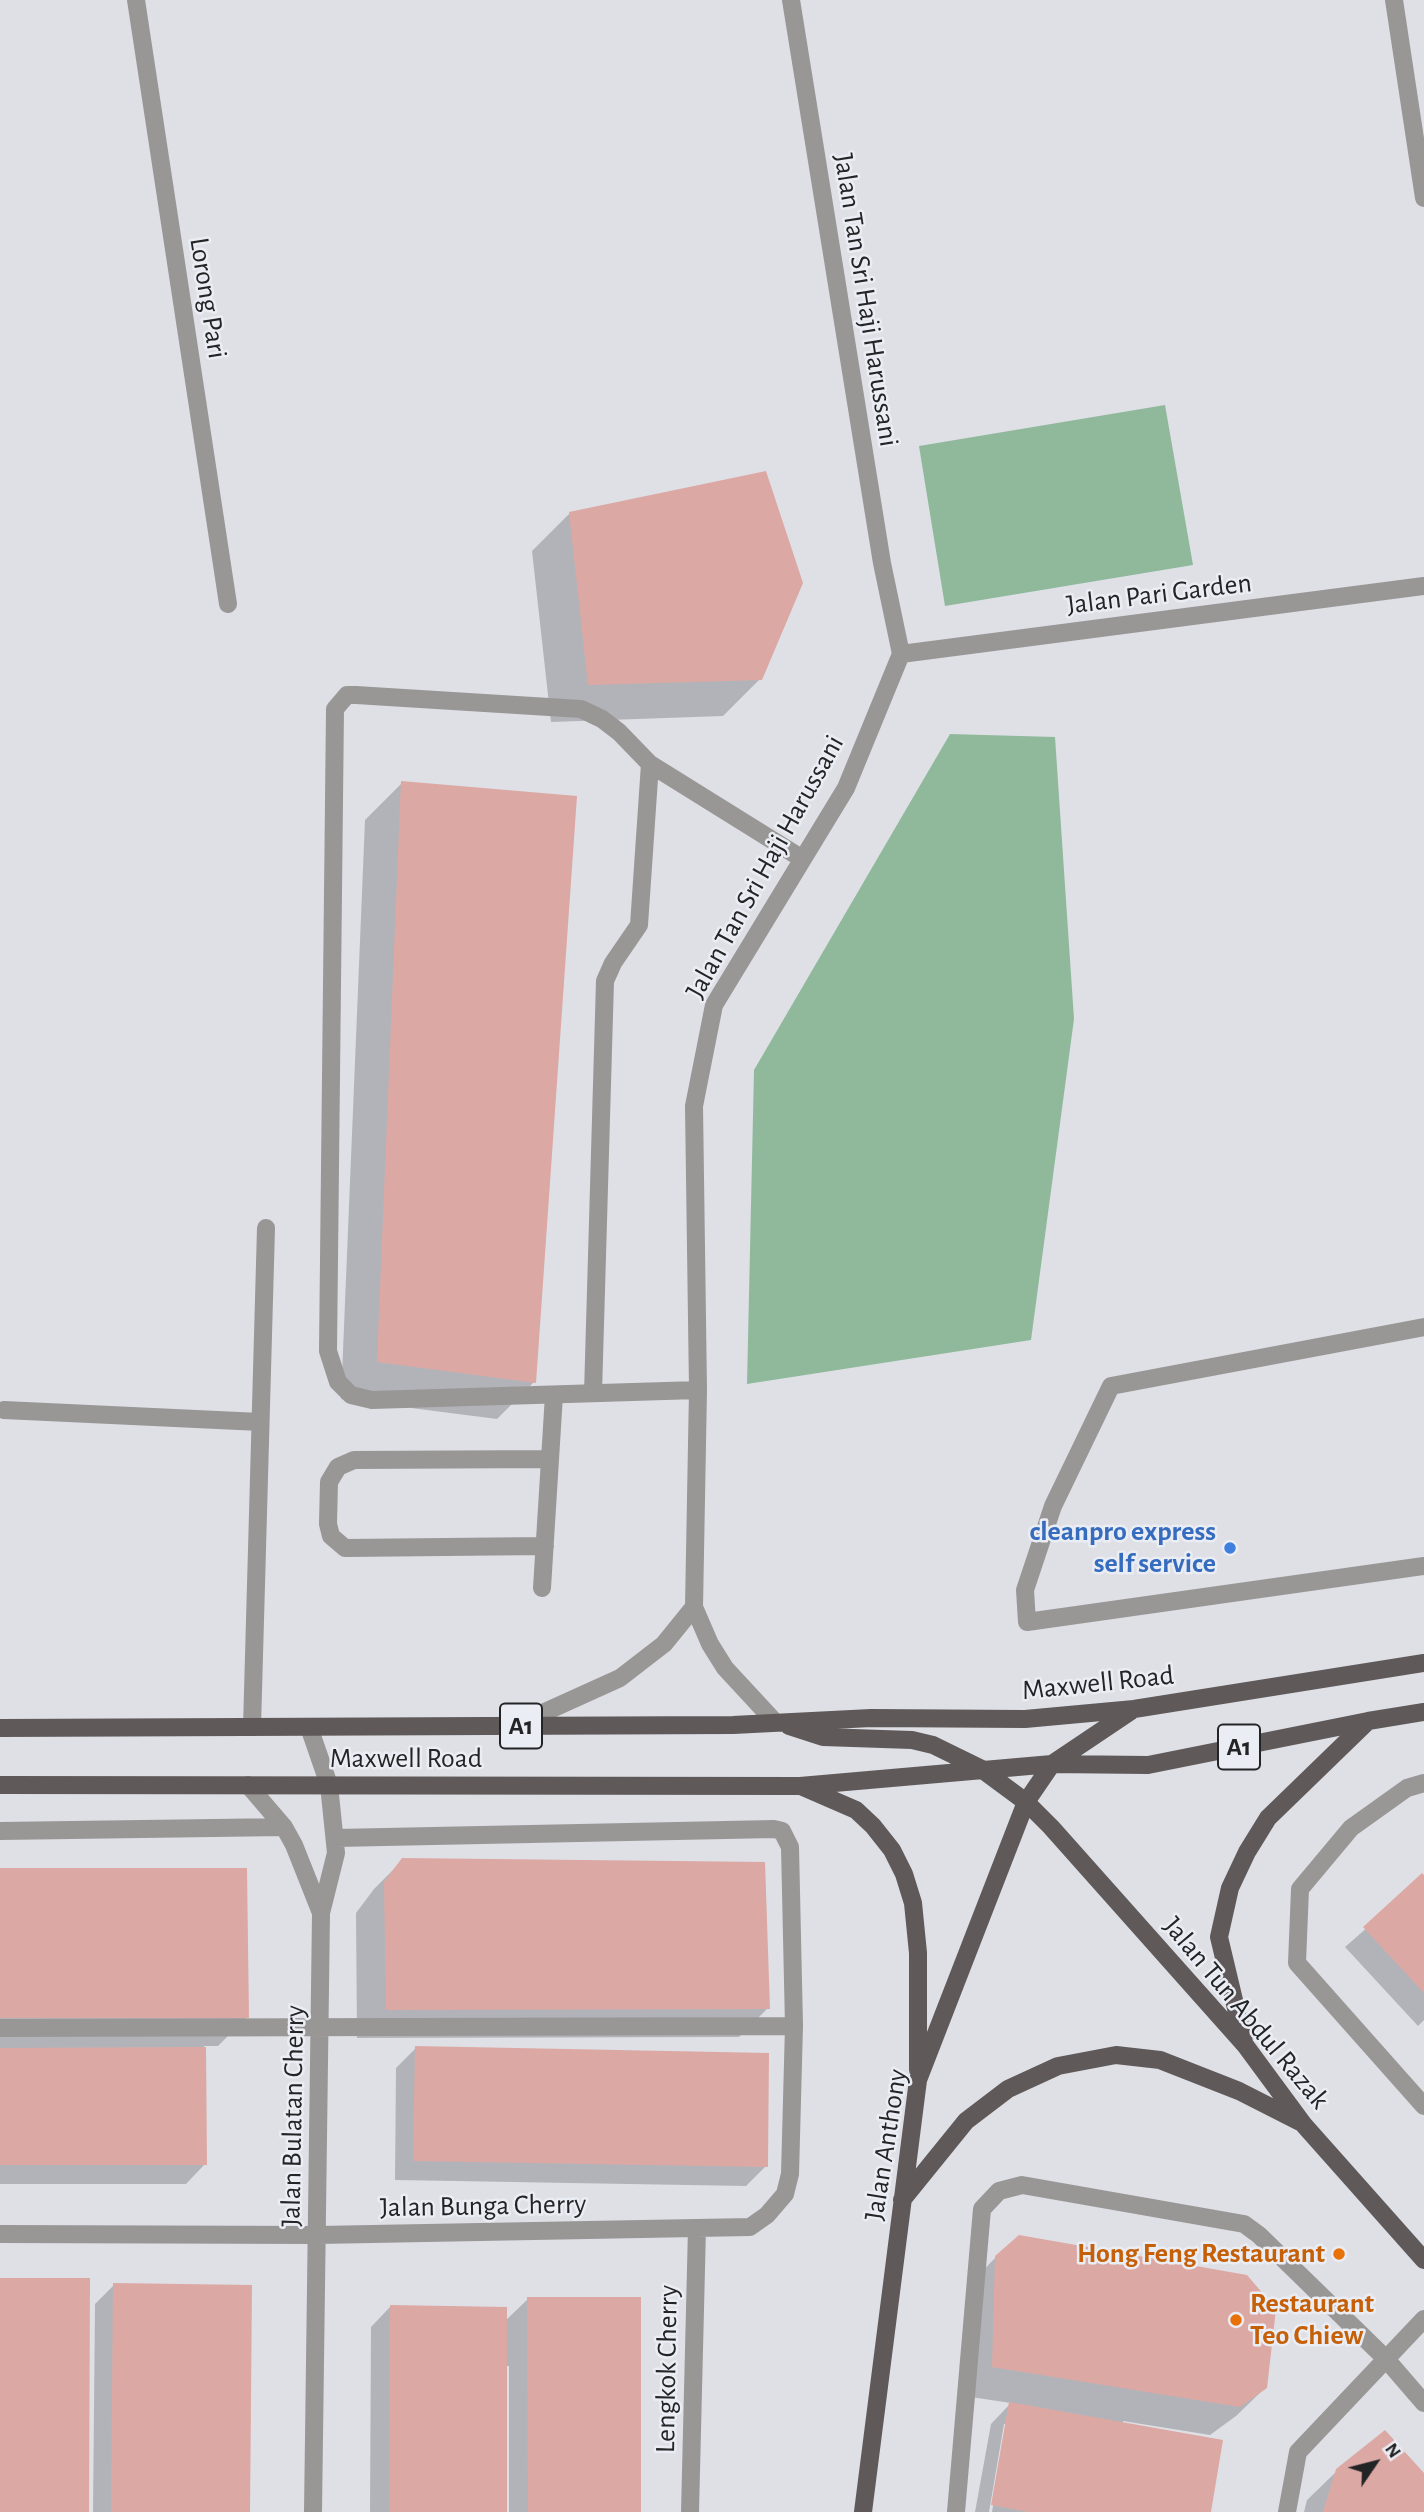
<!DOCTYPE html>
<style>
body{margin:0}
#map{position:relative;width:1424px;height:2512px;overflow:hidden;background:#dee0e6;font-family:"Alegreya Sans",sans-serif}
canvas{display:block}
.north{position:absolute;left:1340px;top:2428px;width:70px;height:70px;-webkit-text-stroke:5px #ebedf4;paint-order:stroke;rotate:55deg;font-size:19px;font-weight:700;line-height:28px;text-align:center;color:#232426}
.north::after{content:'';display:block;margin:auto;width:24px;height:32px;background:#232426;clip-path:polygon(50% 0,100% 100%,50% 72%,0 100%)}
</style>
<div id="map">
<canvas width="1424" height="2512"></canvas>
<div class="north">N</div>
</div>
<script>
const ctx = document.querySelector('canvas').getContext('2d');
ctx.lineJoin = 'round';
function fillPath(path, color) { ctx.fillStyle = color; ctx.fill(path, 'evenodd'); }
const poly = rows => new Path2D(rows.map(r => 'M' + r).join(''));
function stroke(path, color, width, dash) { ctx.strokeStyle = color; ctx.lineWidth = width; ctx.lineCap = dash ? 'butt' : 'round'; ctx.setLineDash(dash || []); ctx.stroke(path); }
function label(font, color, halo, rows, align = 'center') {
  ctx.font = font + ' "Alegreya Sans",sans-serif'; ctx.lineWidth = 5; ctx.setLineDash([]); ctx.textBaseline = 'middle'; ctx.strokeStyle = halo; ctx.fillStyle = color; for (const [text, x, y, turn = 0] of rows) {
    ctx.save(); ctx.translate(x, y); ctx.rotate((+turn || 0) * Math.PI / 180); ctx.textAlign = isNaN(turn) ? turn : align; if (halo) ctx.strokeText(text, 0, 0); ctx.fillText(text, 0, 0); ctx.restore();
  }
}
const green = poly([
 [1165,405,1193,565,945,606,919,446],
 [950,734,1055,737,1074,1019,1031,1340,747,1384,754,1070]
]);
const shadow = poly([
 [569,514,760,679,723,716,551,722,532,551],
 [402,783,534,1382,497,1419,341,1399,365,820],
 [403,1860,768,2008,739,2037,357,2038,356,1913,374,1889],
 [0,1870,247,2017,218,2046,204,2046,205,2164,186,2184,0,2184],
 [1424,1878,1424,2020,1418,2026,1345,1947],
 [416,2048,766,2166,746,2186,395,2180,396,2068],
 [996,2257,1266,2387,1236,2416,1210,2435,1123,2421,1123,2424,1210,2512,992,2512,1007,2424,1004,2424,989,2512,975,2512,991,2424,1011,2403,964,2396,967,2287],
 [114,2285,248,2512,93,2512,95,2304],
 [528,2299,640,2512,509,2512,509,2366,505,2366,505,2512,370,2512,371,2327,390,2307,505,2321],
 [1337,2471,1424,2475,1424,2512,1304,2512,1307,2500]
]);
const building = poly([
 [766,471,803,583,762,680,588,685,569,512],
 [401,781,577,796,536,1383,377,1362],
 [402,1858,765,1862,770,2009,386,2010,384,1882],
 [0,1868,247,1868,249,2018,0,2018],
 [1422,1873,1424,1875,1424,1993,1363,1927],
 [415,2046,769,2053,768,2167,413,2161],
 [206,2047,207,2165,0,2165,0,2048],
 [1019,2235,1247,2275,1276,2309,1267,2388,1240,2407,992,2367,995,2256],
 [0,2278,90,2278,89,2512,0,2512],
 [113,2283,252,2285,250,2512,111,2512],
 [527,2297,641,2297,641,2512,528,2512],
 [390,2305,507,2307,507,2512,389,2512],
 [1009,2402,1223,2440,1211,2512,1028,2512,991,2505],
 [1385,2430,1424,2473,1424,2512,1323,2512,1336,2469]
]);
const minor = poly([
 [136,0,228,604],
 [1394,0,1424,198],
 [901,654,1424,586],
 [1424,1327,1111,1386,1053,1506,1025,1590,1027,1622,1424,1566],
 [698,1390,372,1400,351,1395,338,1382,328,1351,335,709,347,695,356,695,581,709,602,719,619,732,650,764,801,858],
 [593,1393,605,981,613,963,639,925,650,764],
 [4,1410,260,1422],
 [545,1546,345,1548,331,1536,328,1524,329,1482,338,1467,354,1460,550,1459],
 [542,1588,554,1395],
 [775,1722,725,1668,710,1644,694,1607,698,1390,694,1106,714,1005,846,788,901,654,882,563,791,0],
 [514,1726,620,1678,664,1644,694,1607],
 [252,1727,266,1228],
 [309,1727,329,1785,336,1853,321,1913,313,2512],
 [1424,1783,1407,1788,1351,1828,1300,1889,1297,1963,1424,2106],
 [248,1785,284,1827,294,1845,321,1913],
 [0,1831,284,1827],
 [0,2028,794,2026],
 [0,2234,318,2235,750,2227,767,2215,785,2194,790,2174,794,2026,790,1847,782,1831,774,1829,336,1838],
 [690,2512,697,2228],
 [956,2512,982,2209,999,2191,1022,2185,1244,2224,1259,2235,1386,2359,1424,2403],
 [1287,2512,1298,2452,1424,2319]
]);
const major = poly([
 [789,1726,823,1737,912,1740,933,1745,980,1768,1026,1802,1051,1827,1245,2045,1304,2125,1424,2260],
 [0,1728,733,1725,871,1718,1025,1719,1134,1709,1424,1663],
 [0,1785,800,1786,1052,1764,1148,1765,1368,1721,1424,1712],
 [803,1787,856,1810,873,1826,892,1850,904,1874,913,1903,918,1953,918,2070],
 [1244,2042,1219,1937,1230,1888,1247,1852,1268,1818,1368,1721],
 [902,2200,966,2121,1008,2089,1058,2066,1116,2055,1160,2060,1239,2091,1300,2122],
 [863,2512,918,2080,1026,1802,1052,1764,1131,1711]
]);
const markers = [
 [1230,1548,7,"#3f7fe0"],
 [1339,2254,7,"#e8710a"],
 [1236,2320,7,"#e8710a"]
];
const shields = [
 [521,1726,42],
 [1239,1747,42]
];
const shieldNames = [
 ["A1",521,1726],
 ["A1",1239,1747]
];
const streetNames = [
 ["Lorong Pari",208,298,81],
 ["Jalan Tan Sri Haji Harussani",866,300,81],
 ["Jalan Pari Garden",1159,594,-7],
 ["Jalan Tan Sri Haji Harussani",765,867,-61],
 ["Maxwell Road",1098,1683,-6],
 ["Maxwell Road",406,1759],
 ["Jalan Tun Abdul Razak",1246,2013,50],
 ["Jalan Bulatan Cherry",293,2116,-89],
 ["Jalan Anthony",886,2145,-81],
 ["Jalan Bunga Cherry",483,2206,-1],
 ["Lengkok Cherry",667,2369,-89]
];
const shopNames = [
 ["cleanpro express",1216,1532],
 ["self service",1216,1564]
];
const foodNames = [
 ["Hong Feng Restaurant",1325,2254],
 ["Restaurant",1250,2304,"left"],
 ["Teo Chiew",1250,2336,"left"]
];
fillPath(green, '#90b99c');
fillPath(shadow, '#0003');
fillPath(building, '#dca8a4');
stroke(minor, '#999696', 18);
stroke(major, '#5f5959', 18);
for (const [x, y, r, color] of markers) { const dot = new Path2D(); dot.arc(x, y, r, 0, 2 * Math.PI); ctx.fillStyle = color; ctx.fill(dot); stroke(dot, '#ebedf4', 2.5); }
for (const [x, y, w] of shields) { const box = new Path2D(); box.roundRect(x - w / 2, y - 22.5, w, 45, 5); ctx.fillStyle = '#ebedf4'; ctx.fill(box); stroke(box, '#232426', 2); }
label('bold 26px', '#232426', null, shieldNames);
label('28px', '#232426', '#ebedf4', streetNames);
label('bold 28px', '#366cbe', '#ebedf4', shopNames, 'right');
label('bold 28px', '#c56008', '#ebedf4', foodNames, 'right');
</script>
